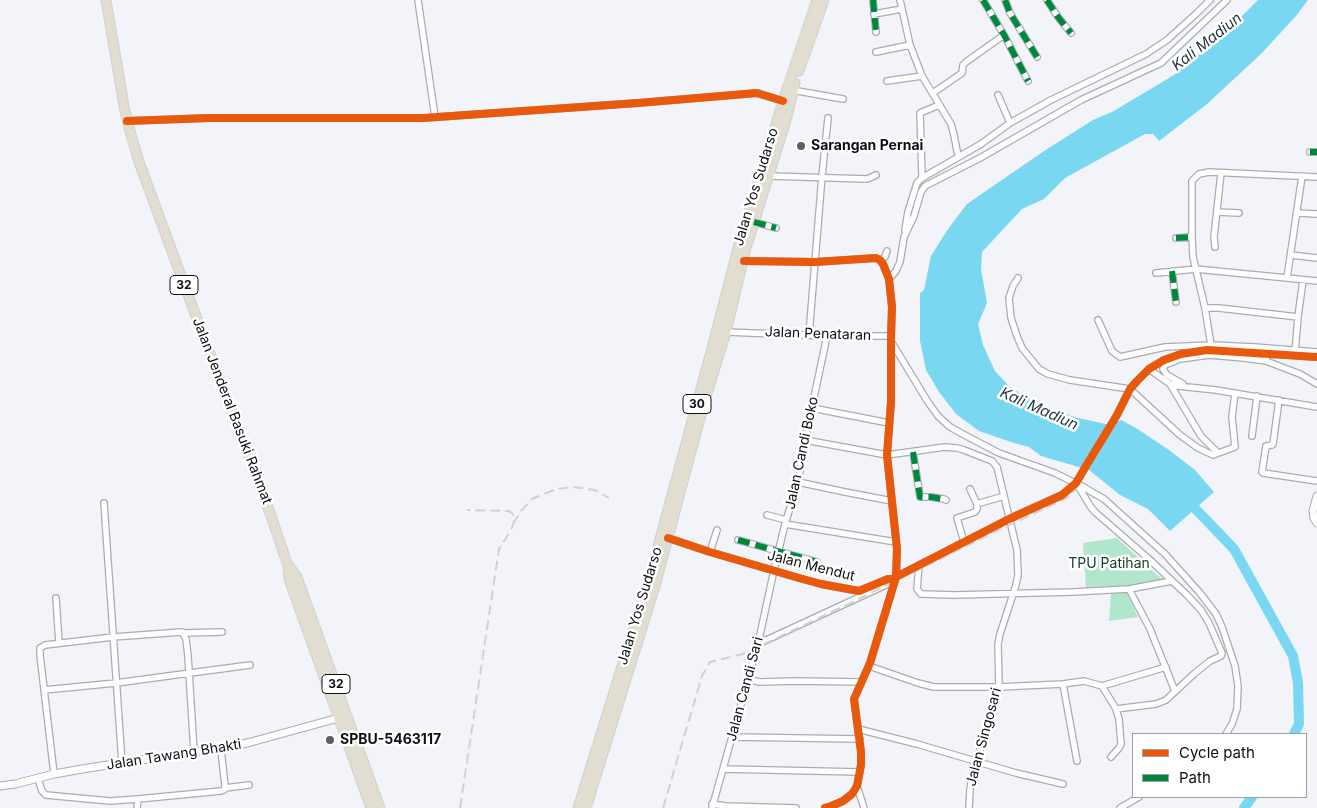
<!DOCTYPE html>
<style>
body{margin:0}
#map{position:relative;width:1317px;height:808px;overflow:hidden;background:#f2f4fa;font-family:Inter,sans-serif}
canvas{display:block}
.legend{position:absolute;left:1132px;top:733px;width:175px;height:65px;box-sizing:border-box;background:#fff;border:1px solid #9e9fa0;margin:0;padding:6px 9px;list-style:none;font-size:15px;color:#0d0e11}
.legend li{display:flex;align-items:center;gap:10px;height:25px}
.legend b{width:25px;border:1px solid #9e9fa0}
</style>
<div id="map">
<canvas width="1317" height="808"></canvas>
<ul class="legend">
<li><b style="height:6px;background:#e8590c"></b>Cycle path</li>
<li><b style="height:6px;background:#00873e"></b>Path</li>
</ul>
</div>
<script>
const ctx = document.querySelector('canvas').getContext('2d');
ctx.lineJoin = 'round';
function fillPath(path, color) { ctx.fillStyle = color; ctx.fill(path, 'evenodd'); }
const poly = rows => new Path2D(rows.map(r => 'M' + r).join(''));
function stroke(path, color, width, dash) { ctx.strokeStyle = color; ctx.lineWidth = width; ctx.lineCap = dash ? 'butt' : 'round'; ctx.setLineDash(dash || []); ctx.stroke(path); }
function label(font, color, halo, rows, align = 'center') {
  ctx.font = font + ' Inter,sans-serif'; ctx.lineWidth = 5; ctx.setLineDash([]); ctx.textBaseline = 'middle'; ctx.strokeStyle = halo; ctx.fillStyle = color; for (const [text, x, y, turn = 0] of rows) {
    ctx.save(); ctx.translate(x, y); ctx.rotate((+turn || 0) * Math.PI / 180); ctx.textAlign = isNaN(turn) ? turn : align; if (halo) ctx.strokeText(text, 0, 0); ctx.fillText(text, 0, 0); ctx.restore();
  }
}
const green = poly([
 [1117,538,1164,581,1139,587,1086,588,1083,543],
 [1111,592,1127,592,1138,617,1109,621]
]);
const water = poly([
 [1258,0,1308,0,1296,16,1261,54,1207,104,1159,141,1153,134,1145,134,1065,178,1044,199,1022,209,982,252,981,269,987,303,978,324,983,345,995,371,1010,387,1035,403,1074,417,1110,425,1121,420,1136,428,1169,450,1195,470,1214,492,1170,531,1148,509,1120,495,1089,470,1041,456,1029,447,1014,443,979,431,956,414,939,392,926,370,920,341,920,293,924,290,931,256,948,229,967,204,1044,151,1093,120,1112,112,1174,75,1222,36]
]);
const river = poly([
 [1186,499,1234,549,1293,656,1298,683,1299,724,1294,734],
 [1244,808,1252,797]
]);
const minor = poly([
 [418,0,435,117],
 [873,0,876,32],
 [900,0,910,45,922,76,951,124,954,135,957,151,959,156],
 [983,0,1004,35,1028,81],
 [1005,0,1010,13,1037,57],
 [1047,0,1058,17,1071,33],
 [874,14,902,9],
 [876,52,910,45],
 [887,81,922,76],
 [792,90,843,99],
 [933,93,962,73,963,65,966,62,1004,35],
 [127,121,209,118,423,118,638,103,757,93,783,101],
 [1010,123,1051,100,1146,54,1167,40,1197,13,1210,0],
 [1310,152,1317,152],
 [769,176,867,179,876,175],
 [1302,176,1287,278,1317,281],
 [922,178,920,113,939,105],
 [1217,212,1239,213],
 [1298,213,1317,214],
 [754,222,776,228],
 [905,230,908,212,917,183,922,178,981,144,1010,123,998,95],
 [1176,238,1192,237],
 [1215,247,1214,237,1221,173],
 [1291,255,1317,258],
 [880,260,885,257,887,251],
 [744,261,815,262,876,258,880,260,883,264,889,279,892,307,891,336,891,402,887,455,897,549,896,577,870,663,854,699,861,752,861,765,857,786,852,794,843,801,829,807,825,808],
 [1172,271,1176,302],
 [1156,273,1196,269,1287,278],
 [1018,278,1013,286,1009,298,1011,318,1017,336,1022,348,1039,369,1048,374,1070,380,1130,389,1180,435,1198,448,1213,455,1235,447,1232,417,1235,393],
 [889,279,896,271,900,262,904,237,914,216,921,192,925,186,980,158,1081,100,1161,63,1227,0],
 [1205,308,1219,308,1298,317],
 [1098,320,1112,351,1120,357,1165,347,1211,345,1255,347,1317,352],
 [726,332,827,336,891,336],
 [809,335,822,176,828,118],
 [892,343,928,402,938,416,950,427,972,439,999,453,1055,473,1077,484,1090,506,1095,512,1149,559,1187,595,1201,610,1209,623,1222,653,1221,656,1210,661,1195,673,1166,700,1156,704,1116,709,1102,686],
 [1211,345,1205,308,1193,257,1192,237,1192,181,1199,174,1209,172,1317,177],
 [1295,353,1298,317,1303,280],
 [1266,358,1266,361,1300,374,1317,384],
 [1149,369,1170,384,1178,386,1216,390,1317,407],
 [1170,384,1201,436,1218,453],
 [1183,384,1167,375,1163,369,1165,365,1180,359,1209,355,1244,358,1266,361],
 [1279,400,1273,444,1272,445,1266,446,1262,472,1263,473,1317,481],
 [812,408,889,423],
 [1252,436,1257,396],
 [805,440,887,455,945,447,957,448,964,450,992,461,997,467,1017,550,1018,575,1016,585,1000,634,998,644,999,687,992,717,976,761,972,776,970,790,969,808],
 [913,452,920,497,931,497,944,499,946,500],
 [798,482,845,492,892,501],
 [1078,484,1104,499,1165,554,1200,593,1216,614,1222,627,1235,666,1238,686,1237,709,1232,724,1226,734],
 [970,489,977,504,1004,496],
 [104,503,122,763],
 [767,515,786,520],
 [785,524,896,542],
 [668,538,710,552,799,578,821,584,859,591,888,579,892,579,1009,519,1062,495,1076,483,1086,466,1117,415,1130,389,1137,381,1149,369,1164,360,1181,354,1207,350,1317,357],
 [738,540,817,562],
 [964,542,957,518,975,512,977,509,977,504],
 [710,552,717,530],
 [919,565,917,589,921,594,923,594,954,595,1073,592,1129,589,1172,581],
 [1129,589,1150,629,1175,691],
 [56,598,59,643],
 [183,633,222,632],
 [758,644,890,583,892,579],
 [869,666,918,683,934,687,999,687,1063,684,1084,681,1102,686],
 [749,680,760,682,796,681,861,682],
 [1063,684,1077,761],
 [1102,686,1166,667],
 [44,690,116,683,250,665],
 [858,729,917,744,1016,773,1063,784],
 [732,737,860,739],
 [1111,757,1119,748,1121,744,1119,719,1116,709],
 [723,769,860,772],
 [54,774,40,655,40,648,45,645,113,637,182,632,186,639,188,656,194,752],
 [38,779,42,791,46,795,110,801,138,799,221,791,224,790,225,786,221,749],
 [857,786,864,808],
 [225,788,249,785],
 [712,804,726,806,796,808],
 [137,808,138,799],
 [712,808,758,644,774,570,785,524,798,482,805,440,827,336],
 [1120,808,1139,797]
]);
const tertiary = poly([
 [1317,496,1313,511,1314,518,1317,523],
 [0,786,15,784,54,774,88,768,194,752,221,749,251,742,342,717]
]);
const trunk = poly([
 [106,0,124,106,128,124,139,162,204,338,270,513,287,563,297,577,380,808],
 [799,71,824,0],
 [288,565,289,579,371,808],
 [578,808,648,583,715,337,738,248,783,101,817,0],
 [586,808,655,586,704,403,726,332,746,248,787,117,795,83]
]);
const rail = poly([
 [513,524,521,511,532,499,556,489,574,487,595,490,609,498],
 [460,808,499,549,511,530,515,519,512,513,508,511,467,510],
 [663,808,702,676,710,662,743,654,844,606,999,530,1067,498,1074,491,1084,476]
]);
const quiet = poly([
 [873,0,876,32],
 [983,0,1004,35,1028,81],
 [1005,0,1010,13,1037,57],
 [1047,0,1058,17,1071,33],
 [1310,152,1317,152],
 [754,222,776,228],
 [1176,238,1192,237],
 [1172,271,1176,302],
 [913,452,920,497,931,497,944,499,946,500],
 [738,540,817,562]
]);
const cycleway = poly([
 [127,121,209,118,423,118,638,103,757,93,783,101],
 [744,261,815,262,876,258,880,260,883,264,889,279,892,307,891,336,891,402,887,455,897,549,896,577,870,663,854,699,861,752,861,765,857,786,852,794,843,801,829,807,825,808],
 [668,538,710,552,799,578,821,584,859,591,888,579,892,579,1009,519,1062,495,1076,483,1086,466,1117,415,1130,389,1137,381,1149,369,1164,360,1181,354,1207,350,1317,357]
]);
const markers = [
 [801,146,5,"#5d5e63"],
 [330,740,5,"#5d5e63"]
];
const shields = [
 [184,285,28],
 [697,404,28],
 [336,684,28]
];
const shieldNames = [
 ["32",184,285],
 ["30",697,404],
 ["32",336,684]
];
const poiNames = [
 ["Sarangan Pernai",811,146],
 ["SPBU-5463117",340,740]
];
const streetNames = [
 ["Jalan Yos Sudarso",756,187,-73],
 ["Jalan Penataran",818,334,2],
 ["Jalan Jenderal Basuki Rahmat",232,411,69],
 ["Jalan Candi Boko",802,453,-78],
 ["Jalan Mendut",811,566,14],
 ["Jalan Yos Sudarso",640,606,-73],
 ["Jalan Candi Sari",745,689,-75],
 ["Jalan Singosari",984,737,-75],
 ["Jalan Tawang Bhakti",174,755,-9]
];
const parkNames = [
 ["TPU Patihan",1109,564]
];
const waterNames = [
 ["Kali Madiun",1207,42,-38],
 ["Kali Madiun",1039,409,24]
];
fillPath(green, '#b1e6cc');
fillPath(water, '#7ad7f2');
stroke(river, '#7ad7f2', 10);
stroke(minor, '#aaacb1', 8);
stroke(tertiary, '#aaacb1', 9);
stroke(trunk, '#cfd0d3', 11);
stroke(minor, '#fdfdfe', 5.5);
stroke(tertiary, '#fdfdfe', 7);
stroke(trunk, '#e1ddd0', 9);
stroke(rail, '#d0d1d3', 2, [10, 5]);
stroke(quiet, '#00873e', 6, [12, 6]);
stroke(cycleway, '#e8590c', 8);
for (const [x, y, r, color] of markers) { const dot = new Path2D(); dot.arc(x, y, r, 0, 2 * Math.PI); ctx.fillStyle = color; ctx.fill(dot); stroke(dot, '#fff', 2); }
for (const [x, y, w] of shields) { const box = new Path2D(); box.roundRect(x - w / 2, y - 9.5, w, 19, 4); ctx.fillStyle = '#fff'; ctx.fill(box); stroke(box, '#0d0e11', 1); }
label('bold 12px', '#0d0e11', null, shieldNames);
label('bold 14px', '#0d0e11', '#fff', poiNames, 'left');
label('14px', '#0d0e11', '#fff', streetNames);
label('14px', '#15402b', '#fff', parkNames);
label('italic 15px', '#1e343b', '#fff', waterNames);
</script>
